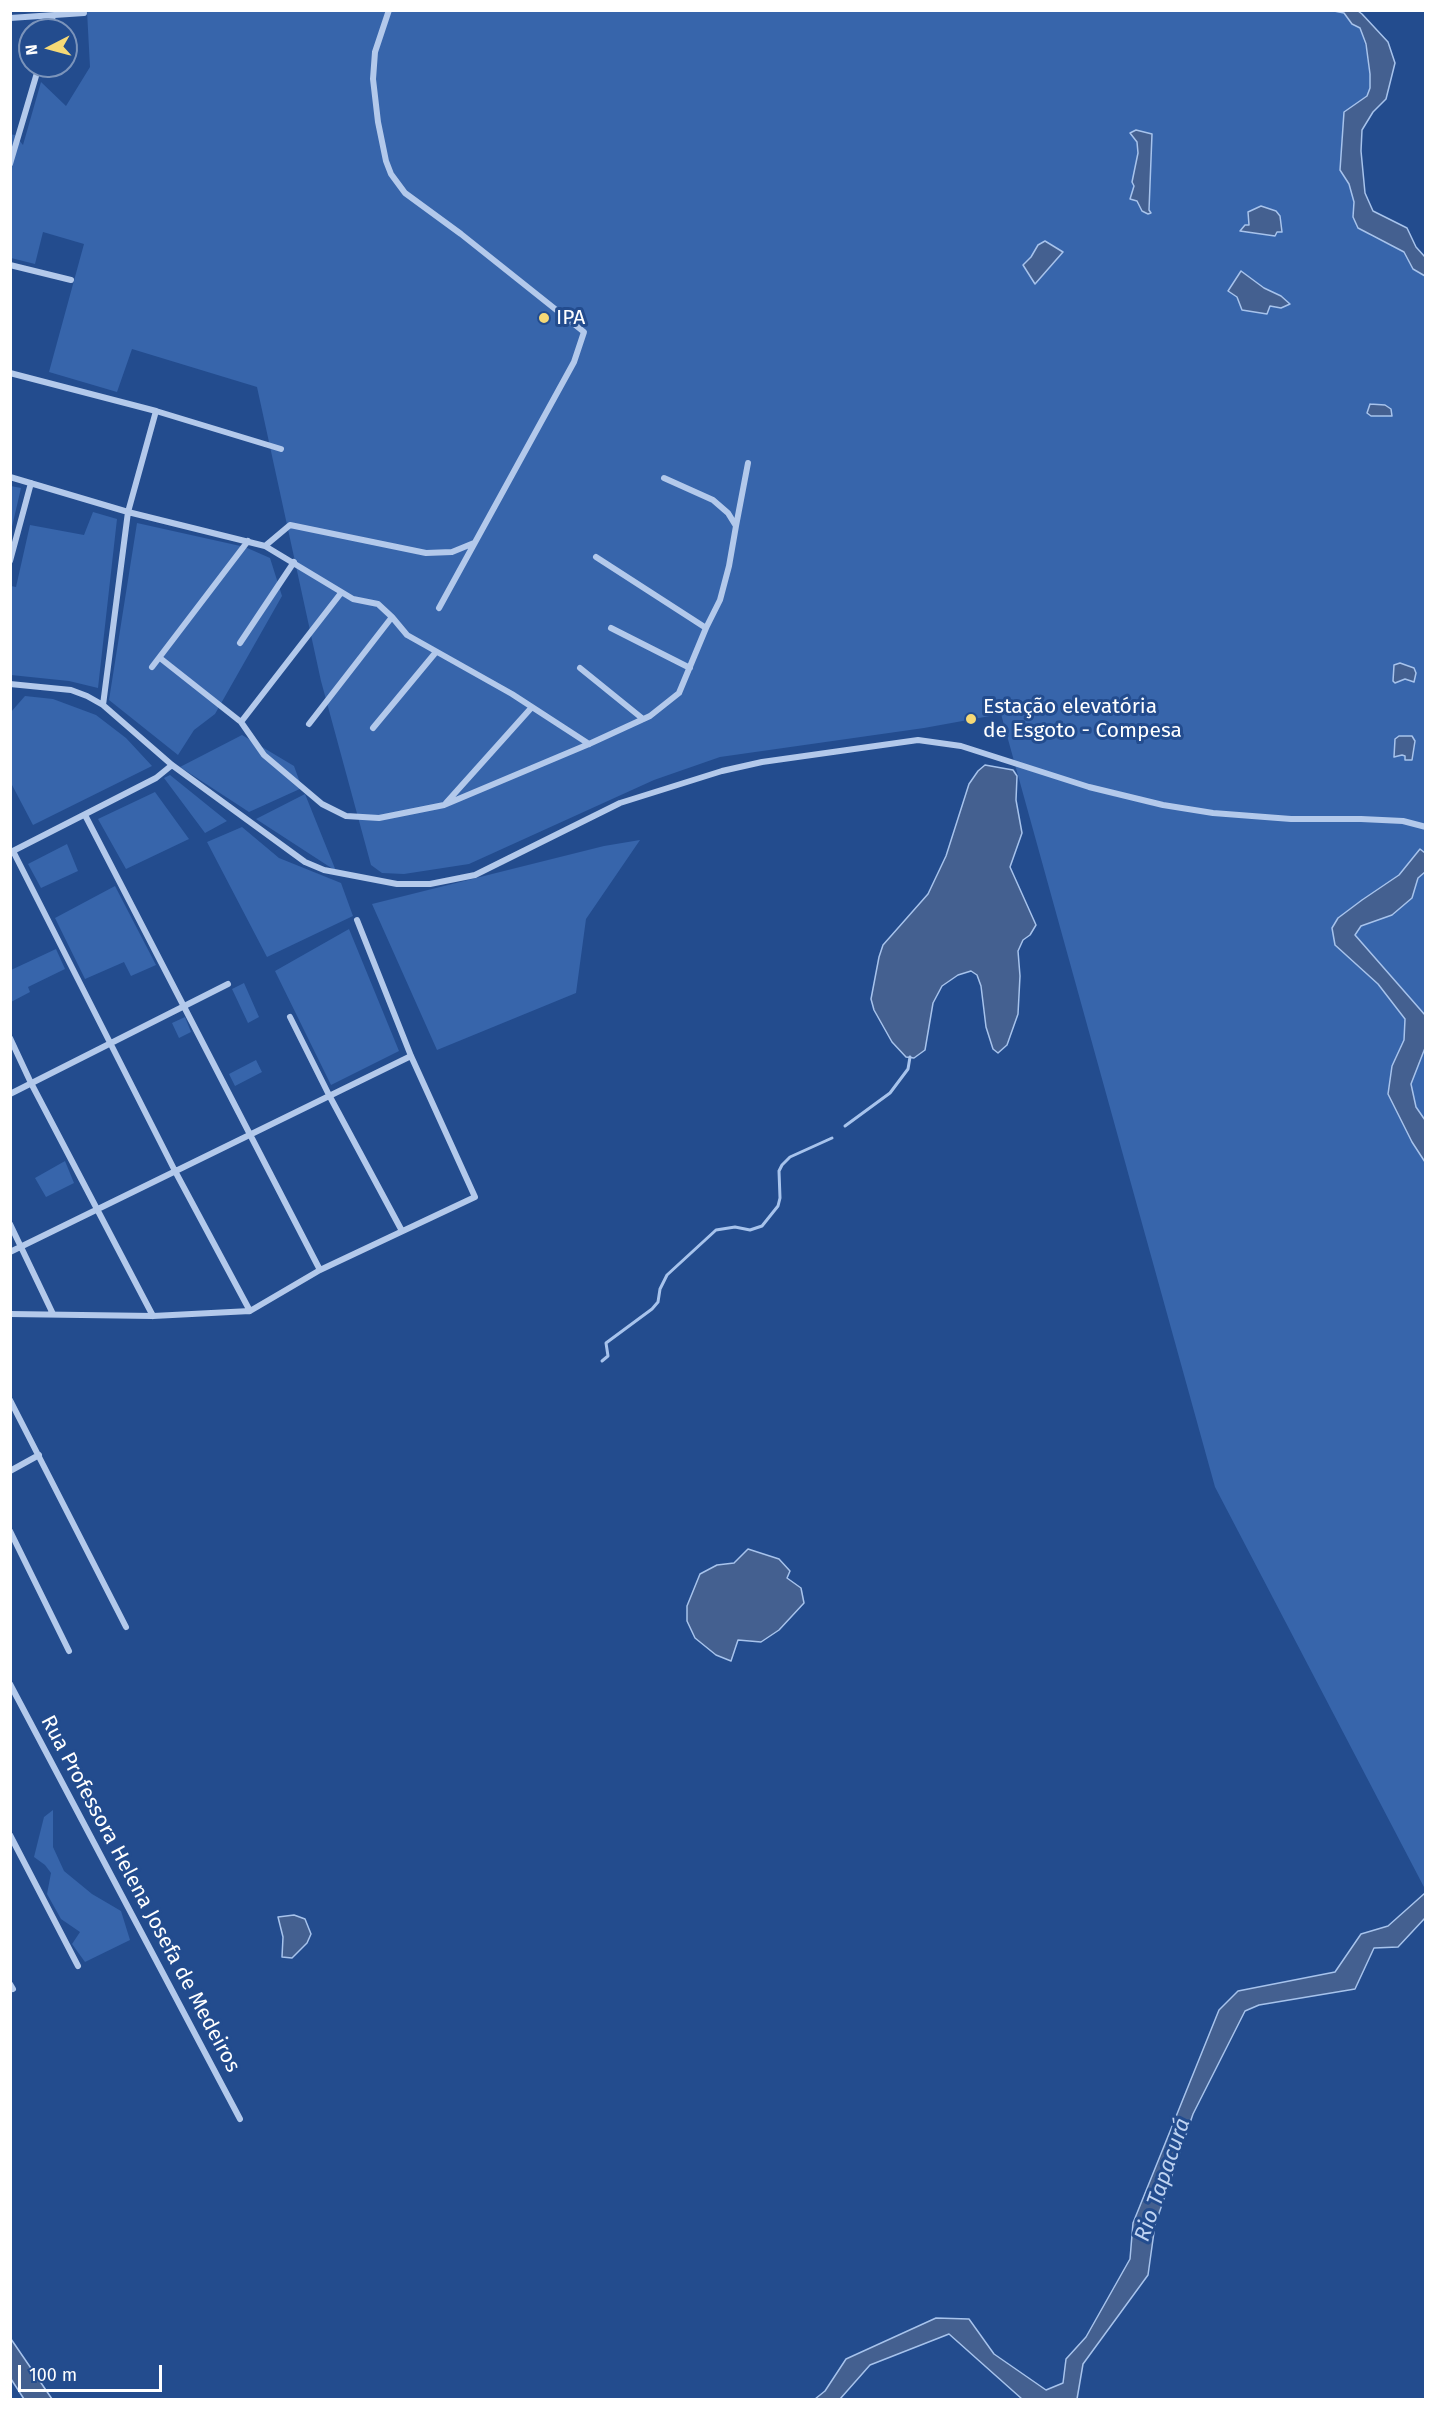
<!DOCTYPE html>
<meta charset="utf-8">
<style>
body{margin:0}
#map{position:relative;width:1436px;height:2410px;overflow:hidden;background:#234c8e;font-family:"Fira Sans",sans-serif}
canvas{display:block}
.frame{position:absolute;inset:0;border:12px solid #fff;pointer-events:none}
.north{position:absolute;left:18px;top:18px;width:60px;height:60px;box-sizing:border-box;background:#234c8e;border:2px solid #7b94bb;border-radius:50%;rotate:264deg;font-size:16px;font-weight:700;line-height:24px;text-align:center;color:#fff}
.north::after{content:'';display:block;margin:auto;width:21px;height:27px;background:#f6d976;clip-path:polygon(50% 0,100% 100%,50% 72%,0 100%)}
.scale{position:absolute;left:18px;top:2365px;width:144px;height:27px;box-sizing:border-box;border:3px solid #fff;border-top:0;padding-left:8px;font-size:18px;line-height:21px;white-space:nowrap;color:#fff;-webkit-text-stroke:4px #234c8e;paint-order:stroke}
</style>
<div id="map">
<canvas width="1436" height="2410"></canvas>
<div class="frame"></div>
<div class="north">N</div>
<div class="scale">100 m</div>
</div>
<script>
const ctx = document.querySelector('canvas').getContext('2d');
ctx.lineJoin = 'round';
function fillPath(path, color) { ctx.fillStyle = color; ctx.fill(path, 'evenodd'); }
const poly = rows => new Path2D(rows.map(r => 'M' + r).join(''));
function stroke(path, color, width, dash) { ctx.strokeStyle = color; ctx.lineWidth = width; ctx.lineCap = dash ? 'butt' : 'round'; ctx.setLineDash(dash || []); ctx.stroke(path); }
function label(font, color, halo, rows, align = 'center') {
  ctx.font = font + ' "Fira Sans",sans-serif'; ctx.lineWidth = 6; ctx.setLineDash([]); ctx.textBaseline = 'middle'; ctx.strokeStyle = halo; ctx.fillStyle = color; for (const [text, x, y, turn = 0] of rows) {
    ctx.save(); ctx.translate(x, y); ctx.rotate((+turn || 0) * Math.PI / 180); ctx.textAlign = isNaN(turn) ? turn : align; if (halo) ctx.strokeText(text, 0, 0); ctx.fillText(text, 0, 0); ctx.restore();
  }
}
const green = poly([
 [1334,10,1344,13,1352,24,1360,28,1366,48,1370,74,1370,88,1367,96,1344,112,1340,170,1349,184,1354,202,1353,217,1371,236,1404,252,1413,269,1426,276,1425,1889,1215,1487,1001,714,924,728,720,757,654,780,469,864,404,874,382,873,371,865,321,681,257,387,132,349,117,392,49,372,84,244,43,232,35,264,11,258,10,134,15,135,23,145,41,82,66,106,90,67,87,11],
 [11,486,21,488,11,531,10,486],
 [93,512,117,519,98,688,69,681,11,675,11,586,16,587,30,525,84,535],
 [137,523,245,547,270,558,282,596,215,714,194,730,178,755,109,700],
 [25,696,53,699,96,715,126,738,152,766,33,825,11,783,11,712],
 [242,735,294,766,302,788,249,812,180,767],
 [170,775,227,821,205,833,164,778],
 [155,792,189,839,126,869,98,819],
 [305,794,336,871,256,819],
 [242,827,279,858,341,883,353,916,267,957,207,842],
 [640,840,586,919,576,993,437,1050,372,904,604,846],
 [67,844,78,871,41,888,28,864],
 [115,886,156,965,131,976,124,962,85,979,55,918],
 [349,929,399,1051,331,1085,275,971],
 [56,949,65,969,28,987,30,992,11,1002,11,970],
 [244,983,259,1017,248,1023,232,989],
 [185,1017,191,1032,179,1038,172,1023],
 [256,1060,262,1072,235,1086,229,1074],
 [65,1161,74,1183,46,1197,35,1178],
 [53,1810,53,1847,64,1871,92,1894,121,1911,130,1940,85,1962,72,1944,80,1932,61,1919,47,1894,51,1873,45,1865,34,1857,44,1817]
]);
const water = poly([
 [1334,11,1358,11,1362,14,1388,42,1395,63,1386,99,1373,112,1362,130,1361,151,1365,193,1373,211,1407,228,1416,247,1425,257,1425,276,1413,269,1404,252,1358,228,1353,217,1354,202,1349,184,1340,170,1344,112,1367,96,1370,88,1370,74,1366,44,1360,28,1352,24,1344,13,1334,11],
 [1136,130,1152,134,1149,210,1151,213,1148,214,1142,211,1137,201,1130,199,1134,186,1132,182,1138,153,1137,142,1130,133,1136,130],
 [1261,206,1276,211,1280,216,1282,232,1277,232,1275,236,1240,231,1245,225,1249,225,1248,212,1261,206],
 [1045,241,1063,252,1035,284,1023,265,1031,257,1038,245,1045,241],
 [1241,271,1264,288,1281,296,1290,304,1281,308,1270,306,1267,314,1242,310,1237,297,1228,291,1241,271],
 [1370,404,1385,405,1391,409,1392,416,1371,416,1367,413,1370,404],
 [1400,663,1414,668,1416,673,1414,682,1405,679,1395,683,1393,681,1394,665,1400,663],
 [1399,736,1412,736,1415,741,1412,760,1405,760,1405,756,1402,755,1394,757,1395,739,1399,736],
 [985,765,1013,770,1017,776,1016,800,1022,833,1010,867,1036,925,1030,935,1023,940,1018,951,1020,976,1018,1014,1007,1045,998,1053,993,1049,986,1027,981,986,977,975,971,971,958,975,942,986,933,1003,925,1050,914,1058,906,1057,892,1042,874,1010,871,999,879,957,883,945,928,894,946,856,969,784,978,771,985,765],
 [1420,849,1425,853,1425,872,1418,878,1412,898,1392,915,1361,926,1355,935,1425,1015,1425,1048,1411,1084,1416,1107,1425,1120,1425,1162,1412,1142,1388,1094,1392,1066,1404,1040,1405,1019,1378,984,1335,945,1332,928,1338,918,1362,900,1399,875,1420,849],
 [748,1549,779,1559,790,1571,787,1578,801,1588,804,1603,779,1630,761,1642,738,1640,731,1661,716,1655,695,1638,687,1621,687,1606,700,1574,717,1565,734,1563,748,1549],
 [1425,1893,1425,1918,1398,1947,1374,1948,1355,1989,1259,2005,1245,2011,1193,2114,1155,2225,1148,2275,1083,2364,1077,2399,1022,2399,949,2334,870,2365,840,2399,815,2399,825,2391,846,2359,936,2318,969,2319,994,2354,1046,2390,1063,2383,1066,2359,1086,2337,1130,2259,1133,2223,1219,2010,1238,1991,1335,1972,1361,1934,1388,1926,1425,1893],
 [294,1915,305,1919,311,1934,307,1943,292,1958,282,1957,283,1937,278,1917,294,1915],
 [10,2339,11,2339,52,2399,24,2399,11,2379,10,2339]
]);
const stream = poly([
 [845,1126,890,1093,908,1069,910,1057],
 [602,1361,608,1356,606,1343,652,1309,658,1302,660,1289,667,1275,716,1230,735,1227,750,1230,762,1226,778,1206,780,1198,779,1171,782,1165,790,1157,832,1138]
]);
const street = poly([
 [389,10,375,52,373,79,378,122,386,161,391,174,405,193,461,234,584,332,574,362,439,608],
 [10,18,84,13],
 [49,30,53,16],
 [10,164,39,66],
 [10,265,71,280],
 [10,373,156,411,281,449],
 [10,477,128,512,265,546,290,525,426,553,452,552,474,543],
 [736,526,748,463],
 [265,546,353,599,378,604,392,617,407,635,512,694,589,744],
 [596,557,706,628],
 [10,561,31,483],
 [611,628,690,668],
 [240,643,294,562],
 [160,658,241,722,341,593],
 [152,667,248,541],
 [580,668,643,719],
 [10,684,71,690,87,696,103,705,172,765,305,862,324,870,397,884,430,884,475,875,620,803,722,771,762,762,918,740,961,746,1089,787,1163,805,1213,813,1291,819,1361,819,1403,821,1426,827],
 [103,705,128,512,156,411],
 [241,722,264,755,322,804,346,816,379,818,444,805,589,744,650,716,679,693,706,628,720,600,729,566,736,526,728,513,713,500,664,478],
 [309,724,392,617],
 [373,728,436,652],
 [446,803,532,707],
 [85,815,320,1270],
 [13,851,175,1171,250,1311],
 [11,852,156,778,172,765],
 [290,1017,329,1095,402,1231],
 [10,1038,31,1083,153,1316],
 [10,1094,228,984],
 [10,1224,53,1314],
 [10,1252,411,1056],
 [10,1314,153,1316,250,1311,320,1270,475,1197,411,1056,357,920],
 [10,1400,126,1627],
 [10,1471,39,1455],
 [10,1531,69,1651],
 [10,1684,240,2119],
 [10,1835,78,1966],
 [10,1984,13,1989]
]);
const markers = [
 [544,318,6,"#f6d976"],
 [971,719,6,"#f6d976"]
];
const poiNames = [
 ["IPA",556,318],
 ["Estação elevatória",983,707],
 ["de Esgoto - Compesa",983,731]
];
const streetNames = [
 ["Rua Professora Helena Josefa de Medeiros",140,1894,62]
];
const waterNames = [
 ["Rio Tapacurá",1163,2180,-71]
];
fillPath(green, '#3765ab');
fillPath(water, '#446090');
stroke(water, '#a7c3ec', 1.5);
stroke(stream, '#a7c3ec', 3);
stroke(street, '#b3c9eb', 6);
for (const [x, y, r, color] of markers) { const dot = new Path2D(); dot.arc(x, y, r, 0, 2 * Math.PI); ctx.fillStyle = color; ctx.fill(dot); stroke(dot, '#234c8e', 2); }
label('21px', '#fff', '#234c8e', poiNames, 'left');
label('21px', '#fff', '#234c8e', streetNames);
label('italic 22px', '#bfd3f2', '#234c8e', waterNames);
</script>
